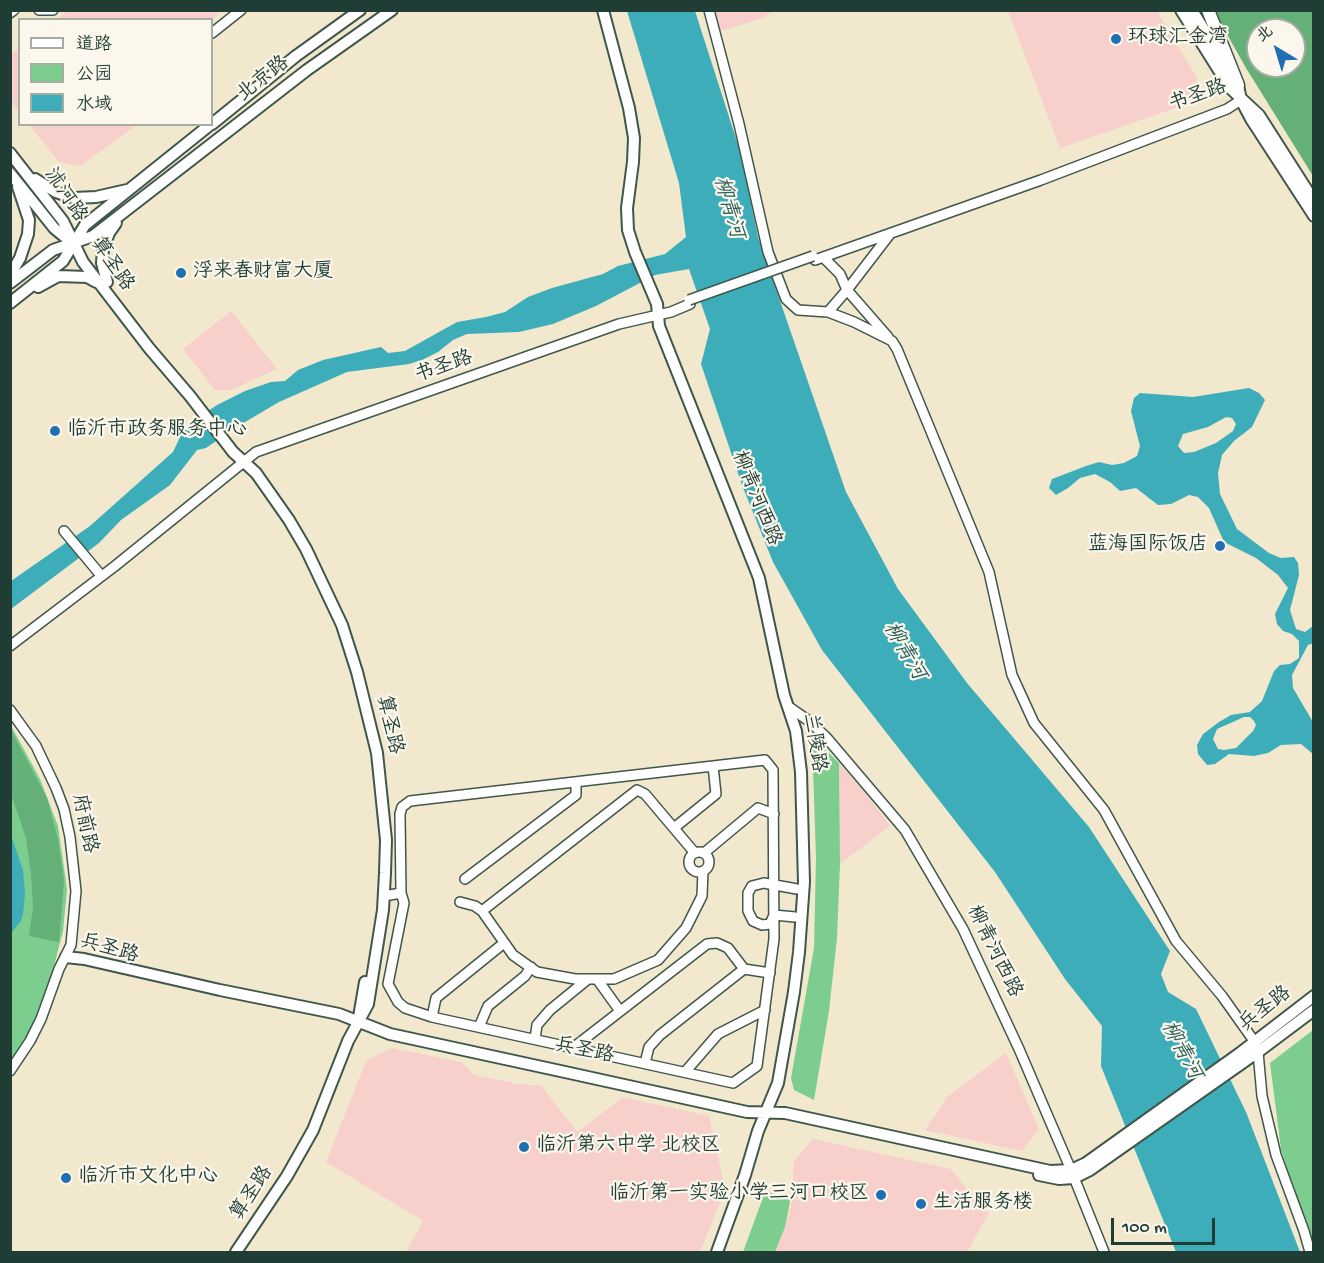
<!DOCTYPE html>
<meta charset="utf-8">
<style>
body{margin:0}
#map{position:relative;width:1324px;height:1263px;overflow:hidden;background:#f2e8ce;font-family:"Gochi Hand","LXGW WenKai TC",sans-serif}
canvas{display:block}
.frame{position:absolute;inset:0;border:12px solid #1f3d34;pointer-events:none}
.legend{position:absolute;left:18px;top:18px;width:195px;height:108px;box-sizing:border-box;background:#fbf7ec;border:2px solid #a3ada2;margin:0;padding:8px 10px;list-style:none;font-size:18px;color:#1f3d34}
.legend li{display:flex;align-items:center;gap:12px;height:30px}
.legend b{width:30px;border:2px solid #a3ada2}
.north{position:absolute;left:1246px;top:18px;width:60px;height:60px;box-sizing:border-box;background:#fbf7ec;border:2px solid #a3ada2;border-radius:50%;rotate:322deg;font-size:16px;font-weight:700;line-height:24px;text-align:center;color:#1f3d34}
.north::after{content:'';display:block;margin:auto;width:21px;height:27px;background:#1f6fb2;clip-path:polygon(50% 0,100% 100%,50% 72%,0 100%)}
.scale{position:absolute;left:1111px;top:1218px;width:104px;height:27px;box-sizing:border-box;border:3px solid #1f3d34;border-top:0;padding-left:8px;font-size:18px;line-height:21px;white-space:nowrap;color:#1f3d34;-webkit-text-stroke:4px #fbf7ec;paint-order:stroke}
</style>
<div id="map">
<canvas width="1324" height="1263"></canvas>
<div class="frame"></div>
<ul class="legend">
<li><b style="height:8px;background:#fff"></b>道路</li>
<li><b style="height:16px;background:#7ccd8e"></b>公园</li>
<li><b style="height:16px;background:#3dadb9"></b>水域</li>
</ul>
<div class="north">北</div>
<div class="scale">100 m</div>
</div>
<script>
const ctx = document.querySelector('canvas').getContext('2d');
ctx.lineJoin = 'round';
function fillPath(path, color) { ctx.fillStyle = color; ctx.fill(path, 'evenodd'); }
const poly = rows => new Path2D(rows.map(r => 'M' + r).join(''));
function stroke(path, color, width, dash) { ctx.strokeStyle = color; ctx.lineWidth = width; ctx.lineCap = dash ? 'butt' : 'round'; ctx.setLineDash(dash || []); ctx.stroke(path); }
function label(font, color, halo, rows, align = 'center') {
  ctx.font = font + ' "Gochi Hand","LXGW WenKai TC",sans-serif'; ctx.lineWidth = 4.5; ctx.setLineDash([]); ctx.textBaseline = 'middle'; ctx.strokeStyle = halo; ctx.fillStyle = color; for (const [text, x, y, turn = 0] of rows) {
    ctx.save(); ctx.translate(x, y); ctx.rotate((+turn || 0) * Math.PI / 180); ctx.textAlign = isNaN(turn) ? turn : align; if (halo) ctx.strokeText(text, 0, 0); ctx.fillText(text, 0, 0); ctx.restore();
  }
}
const built = poly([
 [67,11,215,10,218,14,212,20,56,19],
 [714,11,714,10,773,11,764,18,720,31],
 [1008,11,1157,11,1197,78,1193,102,1060,148],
 [19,48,19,112,10,101,11,55],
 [29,125,137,125,80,166,59,162],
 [231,311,277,369,231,390,215,390,183,349],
 [839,763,862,788,890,826,840,864],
 [392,1048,461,1062,474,1075,518,1084,542,1086,577,1132,623,1097,709,1116,725,1190,700,1252,406,1252,423,1221,326,1162,366,1061],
 [1006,1053,1039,1129,1022,1151,925,1130,947,1097],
 [813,1139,951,1169,969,1192,989,1213,967,1252,775,1252,785,1227,791,1207,794,1161]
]);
const green = poly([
 [10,724,40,779,58,826,67,889,63,931,49,985,30,1031,11,1063],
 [806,730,839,763,840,864,837,938,829,1011,814,1100,794,1090,791,1078,814,948,816,858,813,768],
 [1313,1030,1313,1252,1281,1149,1270,1063],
 [765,1192,791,1197,785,1227,775,1252,743,1252]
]);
const forest = poly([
 [1214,11,1313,11,1313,176,1246,68],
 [1258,30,1294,30,1294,66,1258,66],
 [10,728,47,798,58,839,64,880,59,942,29,936,33,907,31,874,26,838,11,794]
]);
const water = poly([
 [627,11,695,11,740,151,758,237,846,492,898,589,967,683,1089,827,1170,951,1161,974,1168,992,1196,1009,1246,1112,1300,1252,1176,1252,1101,1066,1102,1026,1065,979,995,872,822,650,773,562,742,485,701,364,710,329,689,269,655,275,596,306,553,324,519,332,467,334,453,340,438,352,422,360,409,364,347,372,279,402,240,425,206,448,197,450,170,485,121,520,99,543,11,609,11,581,90,526,173,452,182,433,193,421,217,405,245,391,271,382,285,381,298,370,323,360,381,347,388,353,405,351,457,322,486,317,505,312,528,297,552,288,603,274,618,266,665,254,686,237,679,183],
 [1249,388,1259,393,1265,400,1252,427,1234,441,1222,455,1218,473,1220,494,1237,529,1269,553,1281,558,1294,557,1298,563,1299,575,1290,610,1296,629,1305,632,1313,626,1314,643,1308,645,1292,675,1293,688,1313,722,1313,754,1301,744,1281,745,1268,753,1254,756,1229,754,1215,764,1207,765,1198,754,1197,745,1203,734,1219,722,1231,715,1250,712,1262,701,1274,671,1280,665,1290,664,1299,658,1299,641,1292,634,1283,631,1277,624,1275,614,1288,588,1278,575,1256,558,1224,542,1209,508,1198,497,1189,495,1171,504,1158,505,1136,488,1120,491,1110,482,1095,474,1080,478,1068,488,1056,495,1049,488,1052,479,1086,466,1099,462,1112,465,1124,463,1137,456,1140,446,1131,411,1134,398,1140,393,1193,397],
 [1226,417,1232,418,1236,424,1233,431,1216,443,1194,452,1184,453,1178,446,1183,434,1208,427],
 [1244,717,1250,717,1254,721,1256,725,1253,731,1236,748,1224,750,1218,749,1213,739,1217,729],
 [10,832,23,870,25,894,23,914,21,921,11,933]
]);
const minor = poly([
 [39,10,53,10],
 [709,10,739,124,768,252,786,299,798,310,828,312,854,322,892,341,897,349,989,572,1012,675,1034,723,1104,810,1176,941,1222,996,1254,1041,1258,1052,1262,1096,1276,1155,1304,1231,1310,1252],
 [10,13,14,10],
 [212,33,241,10],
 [823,257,840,274,847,290,888,337],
 [815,260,1041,180,1227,109,1241,100],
 [828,312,847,290,890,234],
 [64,531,99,573],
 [10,646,115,566,256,452,619,324,671,312,690,304],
 [789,707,809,721,826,737,905,830,963,929,1019,1049,1071,1170,1104,1252],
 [10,710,36,746,56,788,64,809,70,837,76,891,71,945,59,969,41,1019,30,1041,10,1071],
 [674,828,716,794,713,766],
 '689 862a10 10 0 1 1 20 0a10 10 0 1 1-20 0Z',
 [704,853,758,808,774,814],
 [465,879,576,795,576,782],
 [384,896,401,893,400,814,402,807,410,801,765,760,773,770,774,939,757,1066,733,1083,432,1017,405,1008,398,1002,388,984,404,903,401,893],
 [460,902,475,906,482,911,513,955,537,972,575,979,614,979,658,960,686,928,702,896,703,871],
 [482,911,637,790,645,794,694,852],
 [795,917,774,915,770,924,762,925,753,921,748,911,748,893,752,886,764,883,797,889],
 [597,979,620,1011],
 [432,1017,436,998,504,943],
 [479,1027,488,1006,525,976,531,967],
 [535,1039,537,1025,550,1010,588,979],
 [574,1047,707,944,717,943,728,948,744,969,770,973],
 [645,1063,649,1047,660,1035,744,969],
 [685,1072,718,1034,765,1010]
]);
const major = poly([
 [603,10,629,108,634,138,633,162,627,208,628,230,635,252,657,304,659,326,759,578,784,695,796,731,801,772,804,882,799,952,794,992,778,1083,758,1131,745,1175,717,1252],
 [1181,10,1230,88,1259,115,1314,201],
 [1192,10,1238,85,1241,100,1251,119,1314,216],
 [212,124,296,56,360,10],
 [10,153,63,221,83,262,149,348,190,396,233,452,256,473,289,520,306,549,342,625,357,672,377,753,386,840,385,873,383,910,368,1004,348,1041,313,1130,287,1176,236,1252],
 [10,173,54,228,71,242],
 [35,179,56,192,74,198,96,197,127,190],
 [10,275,20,258,28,234,29,220,18,187],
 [107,282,102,263,103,249,109,233,116,223],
 [10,283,53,250,93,236,307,70,392,10],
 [38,287,58,276,87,277,96,282],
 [10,303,63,261,85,225,211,124],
 [66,957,84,959,220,990,339,1014,390,1034,565,1072,747,1112,785,1113,1050,1171,1071,1170,1086,1163,1240,1053,1314,996],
 [359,1017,365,982],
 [1039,1175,1059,1179,1074,1178,1090,1170,1258,1052,1314,1010]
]);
const highway = poly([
 [1208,10,1238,85]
]);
const minorBridge = poly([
 [689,300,813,256]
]);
const markers = [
 [1116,39,6,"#1f6fb2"],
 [181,273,6,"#1f6fb2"],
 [55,431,6,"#1f6fb2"],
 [1220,546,6,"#1f6fb2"],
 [524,1147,6,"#1f6fb2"],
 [66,1178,6,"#1f6fb2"],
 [881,1195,6,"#1f6fb2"],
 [921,1204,6,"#1f6fb2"]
];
const poiNames = [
 ["环球汇金湾",1128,39],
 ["浮来春财富大厦",193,273],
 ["临沂市政务服务中心",67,431],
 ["蓝海国际饭店",1208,546,"right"],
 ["临沂第六中学 北校区",536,1147],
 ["临沂市文化中心",78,1178],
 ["临沂第一实验小学三河口校区",869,1195,"right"],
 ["生活服务楼",933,1204]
];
const streetNames = [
 ["北京路",264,80,-38],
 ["书圣路",1198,97,-19],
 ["沭河路",64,196,56],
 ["算圣路",111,265,56],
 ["书圣路",444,368,-19],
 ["柳青河西路",755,499,68],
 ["算圣路",388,725,77],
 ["兰陵路",813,743,81],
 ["府前路",83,824,78],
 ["兵圣路",109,950,16],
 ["柳青河西路",993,952,64],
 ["兵圣路",1266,1010,-38],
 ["兵圣路",584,1052,12],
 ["算圣路",253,1194,-57]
];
const waterNames = [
 ["柳青河",727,208,74],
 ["柳青河",903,652,60],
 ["柳青河",1180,1051,62]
];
fillPath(built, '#f7d0cc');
fillPath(green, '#7ccd8e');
fillPath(forest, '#65b079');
fillPath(water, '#3dadb9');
stroke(minor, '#3f574b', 12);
stroke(major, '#3f574b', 14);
stroke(highway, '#3f574b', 15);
stroke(minor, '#fff', 9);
stroke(major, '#fff', 10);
stroke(highway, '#fff', 12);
stroke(minorBridge, '#3f574b', 12, []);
stroke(minorBridge, '#fff', 9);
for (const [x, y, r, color] of markers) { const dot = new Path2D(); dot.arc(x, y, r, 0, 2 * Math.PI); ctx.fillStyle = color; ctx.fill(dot); stroke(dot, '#fbf7ec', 2); }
label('20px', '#1f3d34', '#fbf7ec', poiNames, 'left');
label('20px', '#1f3d34', '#fbf7ec', streetNames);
label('italic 21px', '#285f5c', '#fbf7ec', waterNames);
</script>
